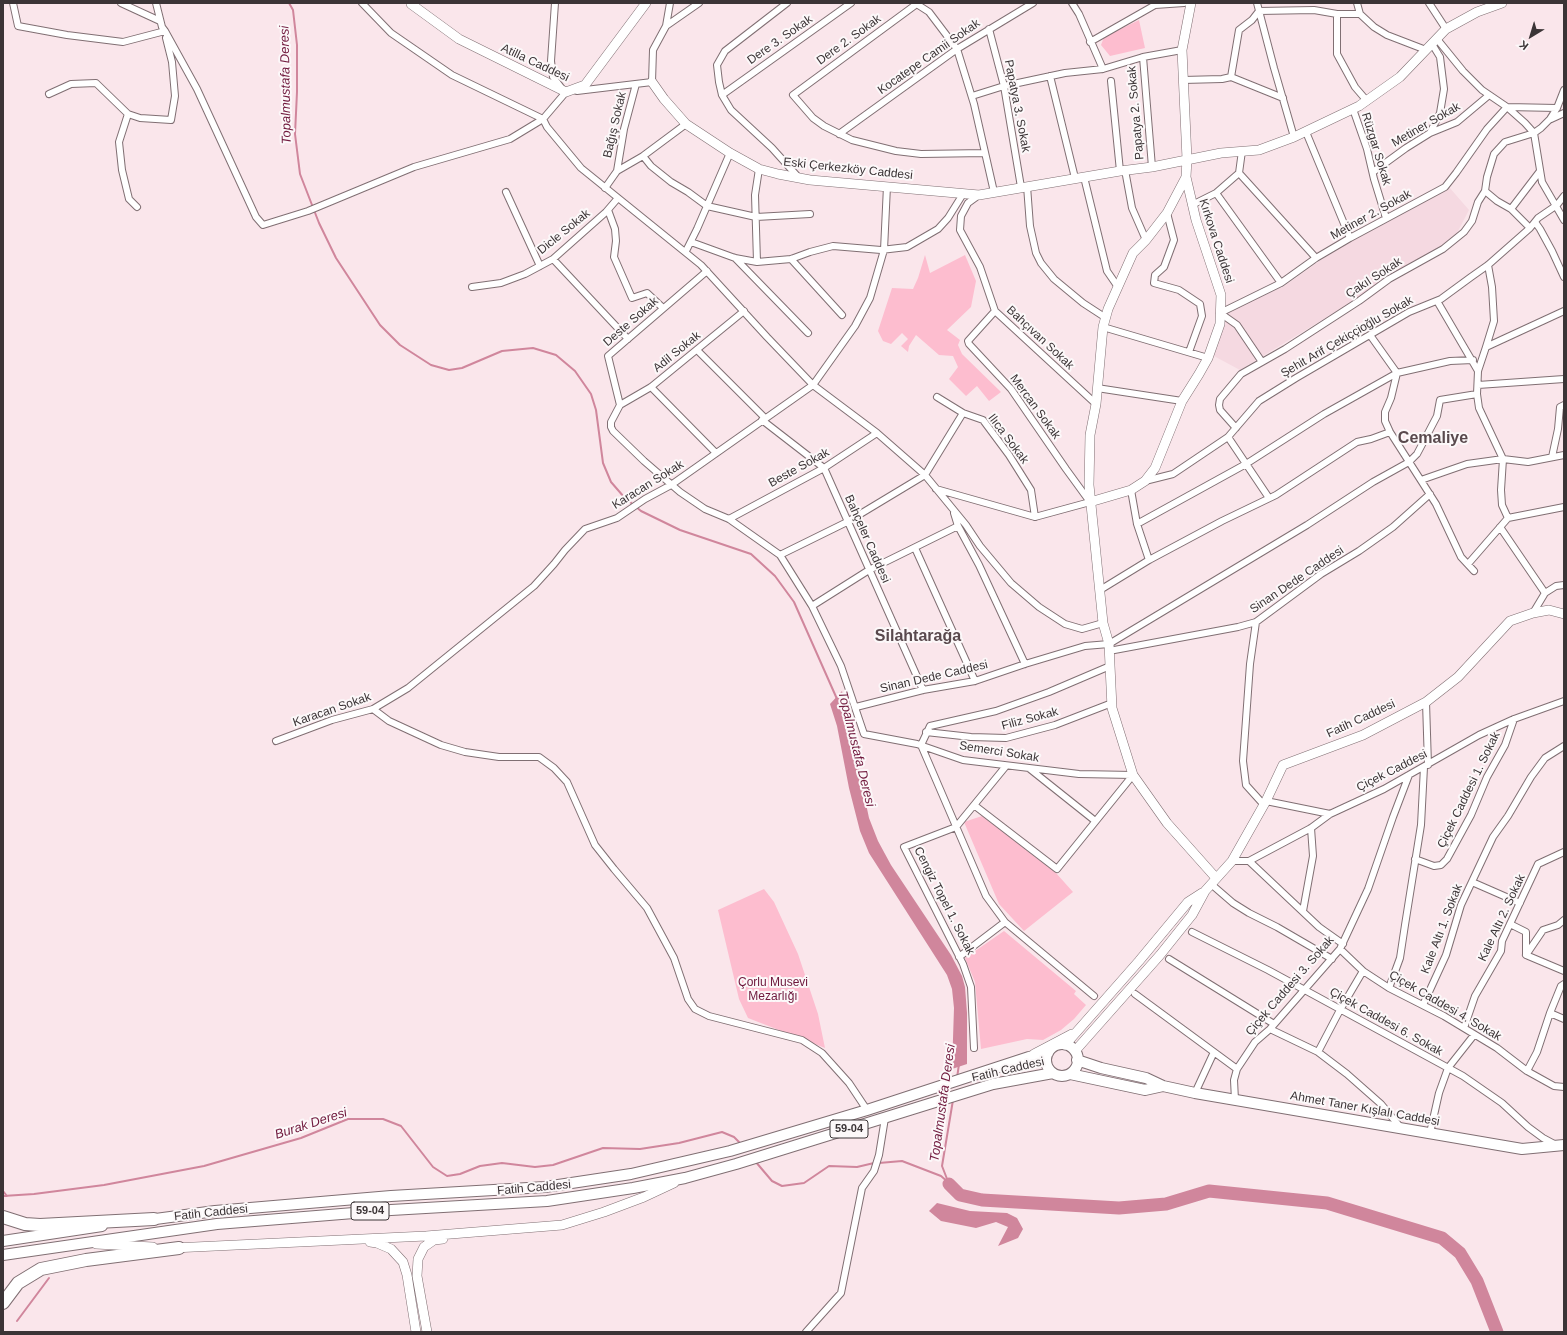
<!DOCTYPE html>
<meta charset="utf-8">
<style>
body{margin:0}
#map{position:relative;width:1567px;height:1335px;overflow:hidden;background:#fae6eb;font-family:Helvetica,sans-serif}
canvas{display:block}
.frame{position:absolute;inset:0;border:4px solid #3b3436;pointer-events:none}
.north{position:absolute;left:1511px;top:16px;width:40px;height:40px;-webkit-text-stroke:3px #fcf8f9;paint-order:stroke;rotate:218deg;font-size:11px;font-weight:700;line-height:16px;text-align:center;color:#3b3436}
.north::after{content:'';display:block;margin:auto;width:14px;height:18px;background:#3b3436;clip-path:polygon(50% 0,100% 100%,50% 72%,0 100%)}
</style>
<div id="map">
<canvas width="1567" height="1335"></canvas>
<div class="frame"></div>
<div class="north">K</div>
</div>
<script>
const ctx = document.querySelector('canvas').getContext('2d');
ctx.lineJoin = 'round';
function fillPath(path, color) { ctx.fillStyle = color; ctx.fill(path, 'evenodd'); }
const poly = rows => new Path2D(rows.map(r => 'M' + r).join(''));
function stroke(path, color, width, dash) { ctx.strokeStyle = color; ctx.lineWidth = width; ctx.lineCap = dash ? 'butt' : 'round'; ctx.setLineDash(dash || []); ctx.stroke(path); }
function label(font, color, halo, rows, align = 'center') {
  ctx.font = font + ' Helvetica,sans-serif'; ctx.lineWidth = 4; ctx.setLineDash([]); ctx.textBaseline = 'middle'; ctx.strokeStyle = halo; ctx.fillStyle = color; for (const [text, x, y, turn = 0] of rows) {
    ctx.save(); ctx.translate(x, y); ctx.rotate((+turn || 0) * Math.PI / 180); ctx.textAlign = isNaN(turn) ? turn : align; if (halo) ctx.strokeText(text, 0, 0); ctx.fillText(text, 0, 0); ctx.restore();
  }
}
const built = poly([
 [1449,187,1469,210,1456,235,1440,248,1240,370,1212,355,1220,313,1283,287,1346,242]
]);
const green = poly([
 [1139,20,1145,48,1110,56,1101,45,1104,37],
 [925,255,930,273,965,255,976,281,971,307,947,330,960,340,958,345,962,354,1001,392,989,401,977,386,966,396,949,379,958,367,953,356,939,355,916,335,909,346,908,352,901,346,908,339,902,333,891,344,883,341,878,331,892,288,913,289,918,278],
 [982,816,1056,873,1073,892,1024,931,999,904,964,822],
 [764,889,774,902,798,954,818,1014,825,1048,748,1018,739,999,718,910],
 [1004,931,1076,991,1074,994,1086,1005,1074,1019,1061,1030,1043,1040,1027,1039,981,1049,975,982,965,958]
]);
const water = poly([
 [842,691,869,818,878,841,891,865,951,955,962,976,965,987,967,1013,967,1064,952,1069,954,1008,952,989,947,975,869,853,860,831,849,788,837,726,830,704],
 [937,1203,970,1211,1007,1213,1017,1218,1023,1229,1018,1238,998,1246,1008,1227,996,1222,976,1228,941,1221,929,1211]
]);
const stream = poly([
 [289,3,293,10,297,45,297,92,295,134,300,174,319,223,336,258,380,325,400,345,431,365,449,370,462,368,502,351,533,348,556,355,575,371,591,394,596,410,603,463,611,482,624,497,641,511,680,530,751,554,775,576,794,602,837,699],
 [957,1078,959,1064],
 [755,1161,772,1181,782,1186,804,1183,829,1166,857,1167,874,1163],
 [879,1163,902,1161,941,1176,949,1183],
 [949,1184,942,1166,953,1100],
 [3,1191,7,1196],
 [3,1196,34,1194,104,1185,204,1166,301,1138,348,1119,383,1119,401,1126,433,1167,447,1176,460,1174,480,1166,502,1163,535,1167,553,1165,603,1148,640,1149,679,1143,722,1132,734,1137,741,1144],
 [17,1321,49,1278]
]);
const river = poly([
 [949,1184,960,1195,982,1200,1119,1208,1166,1204,1209,1191,1327,1203,1442,1238,1460,1253,1477,1281,1497,1332]
]);
const street = poly([
 [13,3,18,26,67,35,123,42,165,31,162,27,156,3],
 [121,3,160,21],
 [555,3,551,61,553,77,563,90],
 [787,3,725,51,717,65,719,82,722,95,731,110,772,148,799,178],
 [915,3,929,12,957,49,974,104,994,192],
 [918,3,793,95,813,118,824,126,852,140,896,151,921,154,985,153],
 [1072,3,1079,14,1103,69],
 [1257,3,1274,68,1294,137],
 [1357,3,1360,14,1374,27,1387,35,1426,50],
 [1429,3,1446,29],
 [1337,14,1337,54,1355,87,1367,101],
 [666,26,670,3],
 [989,29,1004,86,1021,187],
 [165,31,197,89,256,217,263,225,308,211,414,167,510,139,543,119,452,75,391,33,362,3],
 [1437,39,1463,71,1482,90,1507,107,1525,123,1534,133],
 [1090,42,1155,5,1184,3],
 [1143,57,1152,167],
 [1050,76,1075,178],
 [1231,77,1283,98],
 [1183,80,1222,79,1231,77,1239,30,1252,20,1259,11,1314,10,1337,14,1360,14],
 [1111,81,1120,171],
 [577,91,652,82,653,50,666,26,699,3],
 [566,92,543,119,547,127,581,168,701,265,767,337,813,385,877,433,925,475,966,525,980,546,1011,583,1039,607,1065,624,1082,629,1103,623],
 [49,94,71,84,96,83,128,114,140,118,171,120,175,96,172,62,166,38],
 [722,95,851,3],
 [972,96,1004,86,1065,73,1103,69,1143,57,1182,50],
 [1353,109,1367,149,1374,179,1386,218],
 [128,114,119,142,122,170,129,199,137,207],
 [1551,119,1564,113],
 [1306,132,1350,238],
 [1430,133,1440,113,1444,89,1440,57,1432,44],
 [1534,133,1542,182,1564,220],
 [839,134,957,49,1033,3],
 [643,156,651,166,671,182,688,192,707,206,756,217,810,214],
 [1125,170,1132,208,1146,240],
 [617,171,624,129,636,84],
 [1373,172,1406,148,1430,133,1457,122,1488,96],
 [1239,173,1316,258],
 [1084,177,1107,271,1118,287],
 [1027,186,1030,226,1036,253,1041,263,1054,279,1083,303,1106,318],
 [605,188,617,171,643,156,686,124],
 [1485,191,1497,201,1511,209,1530,228],
 [506,192,540,266],
 [1216,193,1281,283],
 [979,195,968,203,961,216,960,230,980,267,995,311,1096,404],
 [1192,205,1216,193,1239,173,1242,151],
 [1511,209,1540,171],
 [608,210,615,229,616,241,614,257,632,298,647,293,663,308],
 [1167,213,1174,240,1164,267,1155,275,1154,283,1179,290,1200,304,1202,316,1189,352],
 [1535,222,1540,229,1552,251,1564,277],
 [691,242,735,258,757,262,791,259,810,252,833,246,881,250,907,247,938,229,948,218,963,194],
 [686,251,697,229,730,153],
 [735,258,808,333],
 [553,259,628,339],
 [791,259,842,315],
 [757,262,755,195,759,169],
 [472,287,501,283,525,274,553,259,606,212,618,198],
 [1437,301,1478,371],
 [744,311,651,387,620,405,611,422,611,427,613,431,644,461,680,492,705,509,729,519,780,555,812,606,841,666,864,734,917,744,963,760,1079,774,1133,775],
 [1103,327,1208,358],
 [1370,335,1397,373,1391,398,1385,412,1385,421,1390,432,1436,504,1461,557,1474,571],
 [1486,347,1494,321,1492,287,1488,265],
 [697,350,765,418],
 [1262,362,1237,325,1220,313,1281,283,1316,258,1350,238,1445,187,1456,173,1487,129,1507,107,1557,108],
 [1478,385,1564,379],
 [651,387,716,453],
 [1097,388,1182,401],
 [937,397,963,413,983,420,1009,455,1031,490,1035,517],
 [620,405,608,356,707,271],
 [762,420,824,468,923,690],
 [1236,428,1220,410,1219,405,1220,399,1241,374,1285,349,1359,301,1389,279,1443,249,1464,232,1472,221,1478,202,1485,191,1487,177,1494,154,1505,142,1534,133,1541,128,1550,119,1557,108,1564,90],
 [1228,437,1269,498],
 [1552,457,1558,429,1560,407,1564,405],
 [1421,480,1467,464,1503,459,1528,462,1564,455],
 [1145,481,1173,474,1228,437,1259,401,1296,378,1409,312,1441,299,1471,277,1488,265,1530,228,1538,218,1557,205,1564,196],
 [936,489,1035,517,1090,502,1066,469,1011,389,969,344,968,341,995,311],
 [1131,490,1137,524,1149,560],
 [954,513,958,526,979,565,1025,664],
 [1508,518,1502,505,1501,490,1503,459,1479,408,1477,394,1478,371,1486,347,1564,311],
 [729,519,824,468,877,433],
 [1137,524,1246,464,1324,414,1397,373,1450,361,1473,360],
 [1500,527,1545,593],
 [915,548,975,681],
 [780,555,847,522,925,475,963,413],
 [1468,564,1508,518,1564,507],
 [1100,590,1149,560,1222,521,1276,495,1357,442,1371,439,1390,432],
 [812,606,869,570,958,526],
 [1533,613,1545,593,1556,586,1564,585],
 [1256,622,1250,664,1243,761,1246,785,1264,805],
 [1109,651,1238,627,1256,622,1321,574,1359,551,1393,527,1430,494],
 [1426,702,1428,765],
 [856,707,923,690,975,681,1025,664,1085,646,1109,644,1307,525,1373,482,1409,462,1417,454,1426,437,1437,416,1440,400,1477,394],
 [373,709,389,721,441,745,465,752,499,757,539,757,554,768,567,782,595,845,614,869,647,908,674,958,688,999,695,1009,709,1016,802,1040,822,1053,849,1083,867,1110],
 [926,732,971,737,1006,738,1055,725,1112,703],
 [276,741,332,720,373,709,408,688,534,586,554,564,565,550,585,529,617,518,645,499,671,485,813,385,855,326,870,298,884,250,887,186],
 [1006,766,974,805,1057,869,1133,775],
 [1030,769,1094,820],
 [1266,801,1330,814],
 [974,805,956,827,904,847,963,964,971,987,974,1048],
 [1415,859,1434,866,1441,865,1447,859,1471,815,1487,777,1505,745,1514,719],
 [1232,861,1249,861,1311,828,1330,814,1384,789,1479,735,1514,719,1564,701],
 [1249,861,1319,927,1343,944],
 [1472,882,1520,903],
 [1211,884,1233,903,1249,913,1277,927,1332,959],
 [1303,911,1313,856,1311,828],
 [1510,924,1526,932,1526,955,1564,971],
 [1192,932,1268,970,1463,1076,1502,1103,1528,1127,1543,1138,1556,1145],
 [1340,949,1363,971,1389,988,1444,1016,1497,1048,1527,1071,1554,1086,1564,1087],
 [1526,955,1543,930,1558,925,1564,920],
 [959,957,1005,922],
 [1169,959,1274,1024],
 [1389,988,1400,958,1405,925,1421,825,1424,767],
 [1135,994,1237,1069],
 [1094,996,1005,922,986,896,921,745,930,726,996,711,1049,692,1110,666],
 [1423,1005,1446,955,1461,905,1493,837,1508,816,1531,777,1545,758,1564,746],
 [1550,1013,1564,1019],
 [1464,1028,1475,996,1501,951,1502,941,1538,864,1564,852],
 [1270,1029,1318,1052,1347,1074,1381,1104,1401,1128],
 [1318,1052,1340,1010,1363,971],
 [1527,1071,1537,1052,1550,1013,1561,986,1564,984],
 [1195,1093,1214,1052],
 [1235,1100,1234,1080,1237,1069,1255,1042,1270,1029,1340,949,1368,889,1393,817,1409,775],
 [1430,1133,1439,1093,1448,1068,1474,1035],
 [806,1332,841,1293,862,1188,874,1171,879,1155,885,1118]
]);
const secondary = poly([
 [412,3,411,4,459,39,566,92,585,85,646,3],
 [652,82,664,99,686,124,730,153,759,169,778,174,810,180,979,195,1120,171,1152,167,1221,153,1259,150,1294,137,1359,106,1400,77,1446,29,1477,12,1502,3],
 [1186,177,1167,213,1146,240,1133,253,1108,309,1103,327,1096,404,1090,435,1089,485,1103,623,1109,644,1112,708,1133,775,1167,823,1216,878],
 [1090,502,1131,490,1145,481,1155,468,1182,401,1199,374,1208,358,1220,324,1221,295,1196,220,1186,177,1187,159,1182,50,1191,3],
 [1065,1045,1139,961,1188,902,1202,893],
 [1075,1051,1160,955,1192,915,1205,891,1232,861,1266,801,1283,765,1363,735,1426,702,1458,677,1510,621,1533,613,1549,610,1564,614],
 [1034,1054,1072,1034],
 [370,1242,377,1243,391,1249,403,1262,407,1275,416,1332],
 [96,1244,153,1247],
 [173,1248,426,1236,562,1225,604,1212,644,1197,674,1183],
 [427,1332,417,1276,418,1259,424,1247,434,1240,443,1239]
]);
const primary = poly([
 '1046 1060a16 16 0 1 1 32 0a16 16 0 1 1-32 0Z',
 [1077,1060,1101,1068,1146,1078,1163,1086,1195,1093,1522,1149,1564,1145],
 [1070,1074,1145,1090,1163,1086],
 [148,1220,215,1211,391,1196,545,1187,631,1174,730,1151,867,1110,1029,1057,1048,1053],
 [3,1241,102,1226],
 [3,1255,217,1224,391,1210,547,1201,633,1188,685,1178,736,1164,993,1084,1053,1073]
]);
const highway = poly([
 [3,1217,25,1224,40,1225,154,1219],
 [3,1303,18,1283,41,1269,86,1260,179,1248]
]);
const shields = [
 [849,1129,38],
 [370,1211,38]
];
const shieldNames = [
 ["59-04",849,1129],
 ["59-04",370,1211]
];
const streetNames = [
 ["Dere 3. Sokak",780,40,-35],
 ["Dere 2. Sokak",849,40,-36],
 ["Kocatepe Camii Sokak",929,57,-35],
 ["Atilla Caddesi",535,63,25],
 ["Papatya 3. Sokak",1017,106,79],
 ["Papatya 2. Sokak",1136,113,-95],
 ["Bağış Sokak",615,125,-77],
 ["Metiner Sokak",1426,125,-30],
 ["Rüzgar Sokak",1376,149,73],
 ["Eski Çerkezköy Caddesi",848,169,6],
 ["Metiner 2. Sokak",1371,215,-29],
 ["Dicle Sokak",564,232,-39],
 ["Kırkova Caddesi",1216,241,72],
 ["Çakıl Sokak",1374,278,-33],
 ["Deste Sokak",631,322,-41],
 ["Şehit Arif Çekiççioğlu Sokak",1347,337,-30],
 ["Bahçıvan Sokak",1040,338,43],
 ["Adil Sokak",677,352,-39],
 ["Mercan Sokak",1035,407,54],
 ["Ilıca Sokak",1008,439,53],
 ["Beste Sokak",799,468,-29],
 ["Karacan Sokak",648,485,-32],
 ["Bahçeler Caddesi",867,539,66],
 ["Sinan Dede Caddesi",1297,580,-34],
 ["Sinan Dede Caddesi",934,677,-13],
 ["Karacan Sokak",332,710,-19],
 ["Filiz Sokak",1030,719,-15],
 ["Fatih Caddesi",1361,719,-25],
 ["Semerci Sokak",999,752,9],
 ["Çiçek Caddesi",1392,771,-27],
 ["Çiçek Caddesi 1. Sokak",1469,790,-64],
 ["Cengiz Topel 1. Sokak",944,901,63],
 ["Kale Altı 2. Sokak",1502,918,-65],
 ["Kale Altı 1. Sokak",1442,929,-69],
 ["Çiçek Caddesi 3. Sokak",1290,986,-49],
 ["Çiçek Caddesi 4. Sokak",1445,1006,30],
 ["Çiçek Caddesi 6. Sokak",1386,1022,29],
 ["Fatih Caddesi",1008,1070,-13],
 ["Ahmet Taner Kışlalı Caddesi",1365,1109,10],
 ["Fatih Caddesi",534,1188,-5],
 ["Fatih Caddesi",211,1213,-6]
];
const parkNames = [
 ["Çorlu Musevi",773,983],
 ["Mezarlığı",773,997]
];
const waterNames = [
 ["Topalmustafa Deresi",286,85,-91],
 ["Topalmustafa Deresi",856,749,76],
 ["Topalmustafa Deresi",943,1103,-82],
 ["Burak Deresi",311,1124,-18]
];
const districtNames = [
 ["Cemaliye",1433,439],
 ["Silahtarağa",918,637]
];
fillPath(built, '#f5d9e1');
fillPath(green, '#fdbdcf');
fillPath(water, '#d0869c');
stroke(stream, '#d0869c', 2);
stroke(river, '#d0869c', 13);
stroke(street, '#806f73', 8);
stroke(secondary, '#806f73', 10);
stroke(primary, '#806f73', 12);
stroke(highway, '#806f73', 14);
stroke(street, '#fff', 6);
stroke(secondary, '#fff', 9);
stroke(primary, '#fff', 10);
stroke(highway, '#fff', 12);
for (const [x, y, w] of shields) { const box = new Path2D(); box.roundRect(x - w / 2, y - 9, w, 18, 3); ctx.fillStyle = '#fcf8f9'; ctx.fill(box); stroke(box, '#3b3436', 1); }
label('bold 11px', '#3b3436', null, shieldNames);
label('12px', '#3b3436', '#fcf8f9', streetNames);
label('12px', '#6e173c', '#fcf8f9', parkNames);
label('italic 13px', '#711a3e', '#fcf8f9', waterNames);
label('bold 16px', '#59494d', '#fcf8f9', districtNames);
</script>
